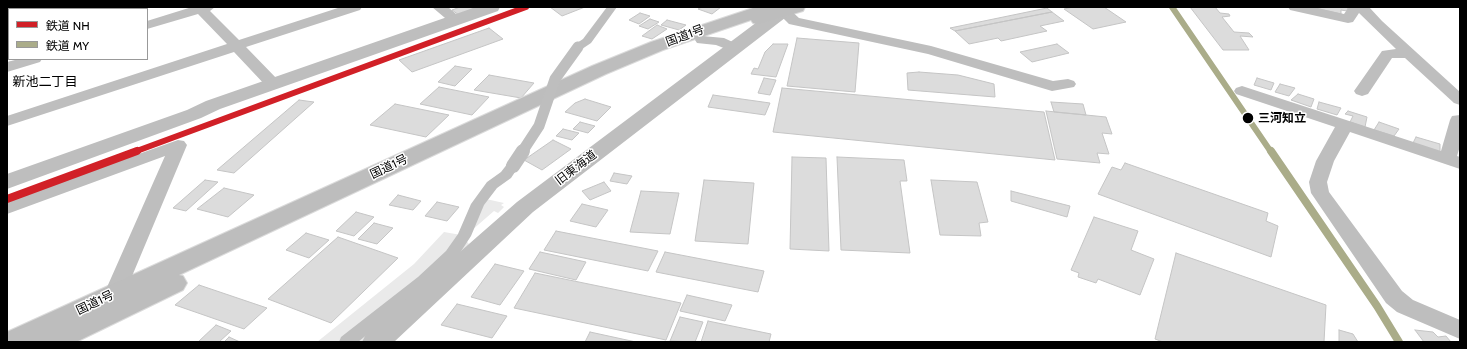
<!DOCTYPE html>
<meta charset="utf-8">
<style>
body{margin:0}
#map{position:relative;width:1467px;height:349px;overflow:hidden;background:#fff;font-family:Cabin,"Noto Sans JP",sans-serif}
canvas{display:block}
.frame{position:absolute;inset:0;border:8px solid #000;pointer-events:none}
.legend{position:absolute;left:8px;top:8px;width:140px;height:52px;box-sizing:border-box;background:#fff;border:1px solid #999;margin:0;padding:5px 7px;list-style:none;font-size:12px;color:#000}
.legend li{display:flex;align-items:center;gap:8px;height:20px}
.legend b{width:20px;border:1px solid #999}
</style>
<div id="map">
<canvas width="1467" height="349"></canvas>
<div class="frame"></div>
<ul class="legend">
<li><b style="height:5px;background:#d12027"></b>鉄道 NH</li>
<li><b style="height:5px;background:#aaac89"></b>鉄道 MY</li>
</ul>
</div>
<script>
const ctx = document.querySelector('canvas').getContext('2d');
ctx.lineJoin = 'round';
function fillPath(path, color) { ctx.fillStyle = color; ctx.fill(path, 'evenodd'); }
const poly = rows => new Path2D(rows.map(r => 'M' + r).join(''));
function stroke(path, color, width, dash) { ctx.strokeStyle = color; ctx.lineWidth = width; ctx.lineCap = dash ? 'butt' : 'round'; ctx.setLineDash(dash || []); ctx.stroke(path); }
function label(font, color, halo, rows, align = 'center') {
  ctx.font = font + ' Cabin,"Noto Sans JP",sans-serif'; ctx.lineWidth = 3; ctx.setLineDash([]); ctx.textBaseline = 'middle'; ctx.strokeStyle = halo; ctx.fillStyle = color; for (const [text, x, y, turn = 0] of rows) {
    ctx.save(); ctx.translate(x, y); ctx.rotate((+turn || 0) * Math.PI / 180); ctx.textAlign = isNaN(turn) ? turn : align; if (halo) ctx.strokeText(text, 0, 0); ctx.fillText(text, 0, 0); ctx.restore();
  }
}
const green = poly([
 [486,199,504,203,501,205,504,207,498,213,494,211,471,231],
 [444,232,461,235,469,244,364,342,317,342,414,264]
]);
const building = poly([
 [460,7,477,7,459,15,452,10,460,7],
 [550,7,585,7,562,16,550,7],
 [702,7,721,7,712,14,698,9,702,7],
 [1073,7,1104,7,1126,22,1093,29,1064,9,1073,7],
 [1190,7,1215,7,1220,13,1229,14,1230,16,1222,17,1234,32,1249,33,1253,37,1240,36,1249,50,1223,50,1190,7],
 [1310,7,1348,7,1347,11,1341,10,1341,14,1310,7],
 [1047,8,1052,12,955,31,950,28,1047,8],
 [1052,12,1064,21,1040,26,1047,31,1001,41,998,38,969,44,955,31,1052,12],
 [640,13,650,16,639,24,629,20,640,13],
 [650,19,659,22,648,29,639,26,650,19],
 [667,20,686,25,679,30,661,25,667,20],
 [657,25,667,29,652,39,642,36,657,25],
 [489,28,503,39,412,72,399,60,489,28],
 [797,38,859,43,855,92,787,86,797,38],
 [773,44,788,44,776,77,751,74,754,68,758,69,765,52,773,44],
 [1057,44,1069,53,1032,62,1020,52,1057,44],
 [455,66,472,69,455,86,438,82,455,66],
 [919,72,958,75,994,84,995,97,908,90,907,73,919,72],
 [489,75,534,83,521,98,474,90,489,75],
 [764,78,776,80,770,95,758,93,764,78],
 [1257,78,1274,83,1271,90,1254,85,1257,78],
 [1280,84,1295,88,1289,96,1275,92,1280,84],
 [439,87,489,97,472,115,420,104,439,87],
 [782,88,1044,112,1055,160,773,132,782,88],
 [1298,94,1314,99,1311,107,1291,100,1298,94],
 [713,95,770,103,765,115,708,107,713,95],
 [585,99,611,107,597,121,565,112,575,103,585,99],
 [299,100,314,102,234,173,217,170,299,100],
 [1051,102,1083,104,1086,115,1054,112,1051,102],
 [1319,102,1341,108,1337,115,1317,109,1319,102],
 [395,104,449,115,426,137,370,125,395,104],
 [1046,111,1106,117,1112,134,1102,133,1109,154,1097,153,1100,163,1057,159,1046,111],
 [1348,111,1367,117,1365,127,1350,122,1353,116,1345,114,1348,111],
 [580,122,595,126,588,133,573,129,580,122],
 [1379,122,1399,129,1394,136,1374,130,1379,122],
 [563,129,579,133,572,140,556,136,563,129],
 [1416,137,1440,144,1440,152,1413,143,1416,137],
 [553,140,571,149,542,170,524,160,553,140],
 [792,157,826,158,829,251,790,249,792,157],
 [837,157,904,160,907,181,900,181,910,253,841,250,837,157],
 [1125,163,1268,213,1266,221,1278,226,1271,257,1098,194,1112,167,1121,170,1125,163],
 [614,173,632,176,627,184,610,181,614,173],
 [205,180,218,182,186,211,173,208,205,180],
 [704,180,754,183,748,244,695,241,704,180],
 [931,180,977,182,988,222,979,223,981,236,940,235,931,180],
 [604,182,611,191,590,200,582,191,604,182],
 [224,188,254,195,228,217,197,209,224,188],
 [641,191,679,193,670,234,630,232,641,191],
 [1011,191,1070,206,1067,217,1011,201,1011,191],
 [398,195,421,201,413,210,389,205,398,195],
 [437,202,459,207,447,221,425,216,437,202],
 [582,204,608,210,596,227,570,221,582,204],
 [356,212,374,217,354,236,336,231,356,212],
 [1094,217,1138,231,1131,250,1154,259,1140,295,1098,279,1096,283,1078,277,1079,273,1071,270,1094,217],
 [374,223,393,228,377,244,358,239,374,223],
 [556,231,658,251,648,271,544,250,556,231],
 [306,233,329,240,309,258,286,250,306,233],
 [338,237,398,258,331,323,268,299,338,237],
 [540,252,586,262,576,280,529,269,540,252],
 [665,252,764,271,758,292,656,272,665,252],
 [1176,253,1326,305,1324,342,1163,342,1155,339,1176,253],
 [495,264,524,271,500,305,471,297,495,264],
 [535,273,681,303,666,340,514,308,535,273],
 [199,285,267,308,244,329,175,305,199,285],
 [687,295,732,305,725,321,680,311,687,295],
 [457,304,507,316,492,338,441,325,457,304],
 [680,317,703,322,695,342,670,341,680,317],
 [708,321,771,334,769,342,701,342,708,321],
 [216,325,231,331,219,342,198,342,216,325],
 [1339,330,1353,334,1358,342,1339,342,1339,330],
 [1415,330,1433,332,1438,337,1446,336,1451,342,1424,342,1415,330],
 [590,332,636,342,585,342,590,332],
 [229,337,240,342,224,342,229,337]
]);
const pedestrian = poly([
 [607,7,617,7,591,43,582,49,574,49,573,47,574,45,583,39,607,7],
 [513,162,518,163,519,166,511,178,497,188,484,205,471,236,456,259,428,285,358,342,339,342,341,337,418,277,446,251,458,234,471,204,487,182,501,172,508,163,513,162]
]);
const minor = poly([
 [58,7,77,7,75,9,56,9,58,7],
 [192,7,215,7,210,11,239,40,341,7,362,7,360,10,246,47,279,81,281,84,279,87,273,89,267,87,234,52,7,126,7,116,227,44,198,14,147,29,147,21,192,7],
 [432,7,448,7,463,20,461,23,456,24,451,23,432,7],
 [783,7,788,8,799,18,931,46,1053,81,1068,79,1074,81,1076,84,1074,87,1052,91,928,54,789,24,776,11,778,8,783,7],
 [1288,7,1313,7,1344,14,1349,7,1369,7,1382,21,1460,92,1460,105,1454,103,1405,58,1392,58,1368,94,1362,96,1356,94,1354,91,1382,51,1396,49,1359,13,1353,22,1348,23,1290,10,1288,7],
 [7,20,9,20,9,29,7,29,7,20],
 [702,36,724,38,739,45,741,48,739,51,734,52,716,45,697,43,695,40,697,37,702,36],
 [19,59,42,59,40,62,7,72,7,62,19,59],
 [1242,86,1441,151,1450,120,1452,116,1460,115,1460,146,1457,156,1460,157,1460,169,1350,132,1334,161,1327,182,1329,192,1402,291,1413,300,1460,320,1460,339,1397,312,1386,303,1311,193,1309,182,1316,161,1335,127,1236,94,1234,91,1236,88,1242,86],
 [178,140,184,141,187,145,122,300,115,302,108,300,104,294,165,156,7,214,7,201,178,140]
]);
const tertiary = poly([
 [476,7,500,7,498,11,220,109,201,118,7,189,7,174,187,110,206,101,476,7],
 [777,7,796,7,794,11,533,212,394,342,362,342,366,334,517,202,777,7]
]);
const trunk = poly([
 [756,7,805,7,803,11,759,24,753,23,751,20,663,50,606,74,179,275,183,276,187,283,183,290,76,342,7,342,7,332,592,66,651,42,756,7]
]);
const pedestrianBridgeFar1 = poly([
 [522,152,539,126,555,79,578,47]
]);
const pedestrianBridge = poly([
 [513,166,523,151]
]);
const rail1Far1 = poly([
 [134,152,526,7]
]);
const rail1 = poly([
 [7,199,137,151]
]);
const rail2Far1 = poly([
 [1172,7,1271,152]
]);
const rail2 = poly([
 [1271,151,1377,306,1399,342]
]);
const markers = [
 [1248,118,6,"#000"]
];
const streetNames = [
 ["国道1号",685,36,-20],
 ["国道1号",389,167,-25],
 ["旧東海道",576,168,-37],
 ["国道1号",95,303,-25]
];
const stopNames = [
 ["三河知立",1258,118]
];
const neighbourhoodNames = [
 ["新池二丁目",45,82]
];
fillPath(green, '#eaeaea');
fillPath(building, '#dcdcdc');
stroke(building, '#c5c5c5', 1);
stroke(trunk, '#dbdbdb', 2);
fillPath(pedestrian, '#bebebe');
fillPath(minor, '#bebebe');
fillPath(tertiary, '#bebebe');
fillPath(trunk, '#bdbdbd');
stroke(pedestrianBridgeFar1, '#bebebe', 11);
stroke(pedestrianBridge, '#bebebe', 14);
stroke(rail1Far1, '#d12027', 6);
stroke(rail1, '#d12027', 8);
stroke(rail2Far1, '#aaac89', 6);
stroke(rail2, '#aaac89', 8);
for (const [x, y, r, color] of markers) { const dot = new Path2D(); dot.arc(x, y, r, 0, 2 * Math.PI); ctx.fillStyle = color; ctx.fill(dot); stroke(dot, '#fff', 1.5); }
label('12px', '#000', '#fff', streetNames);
label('bold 12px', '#000', '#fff', stopNames, 'left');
label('13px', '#000', '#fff', neighbourhoodNames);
</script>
